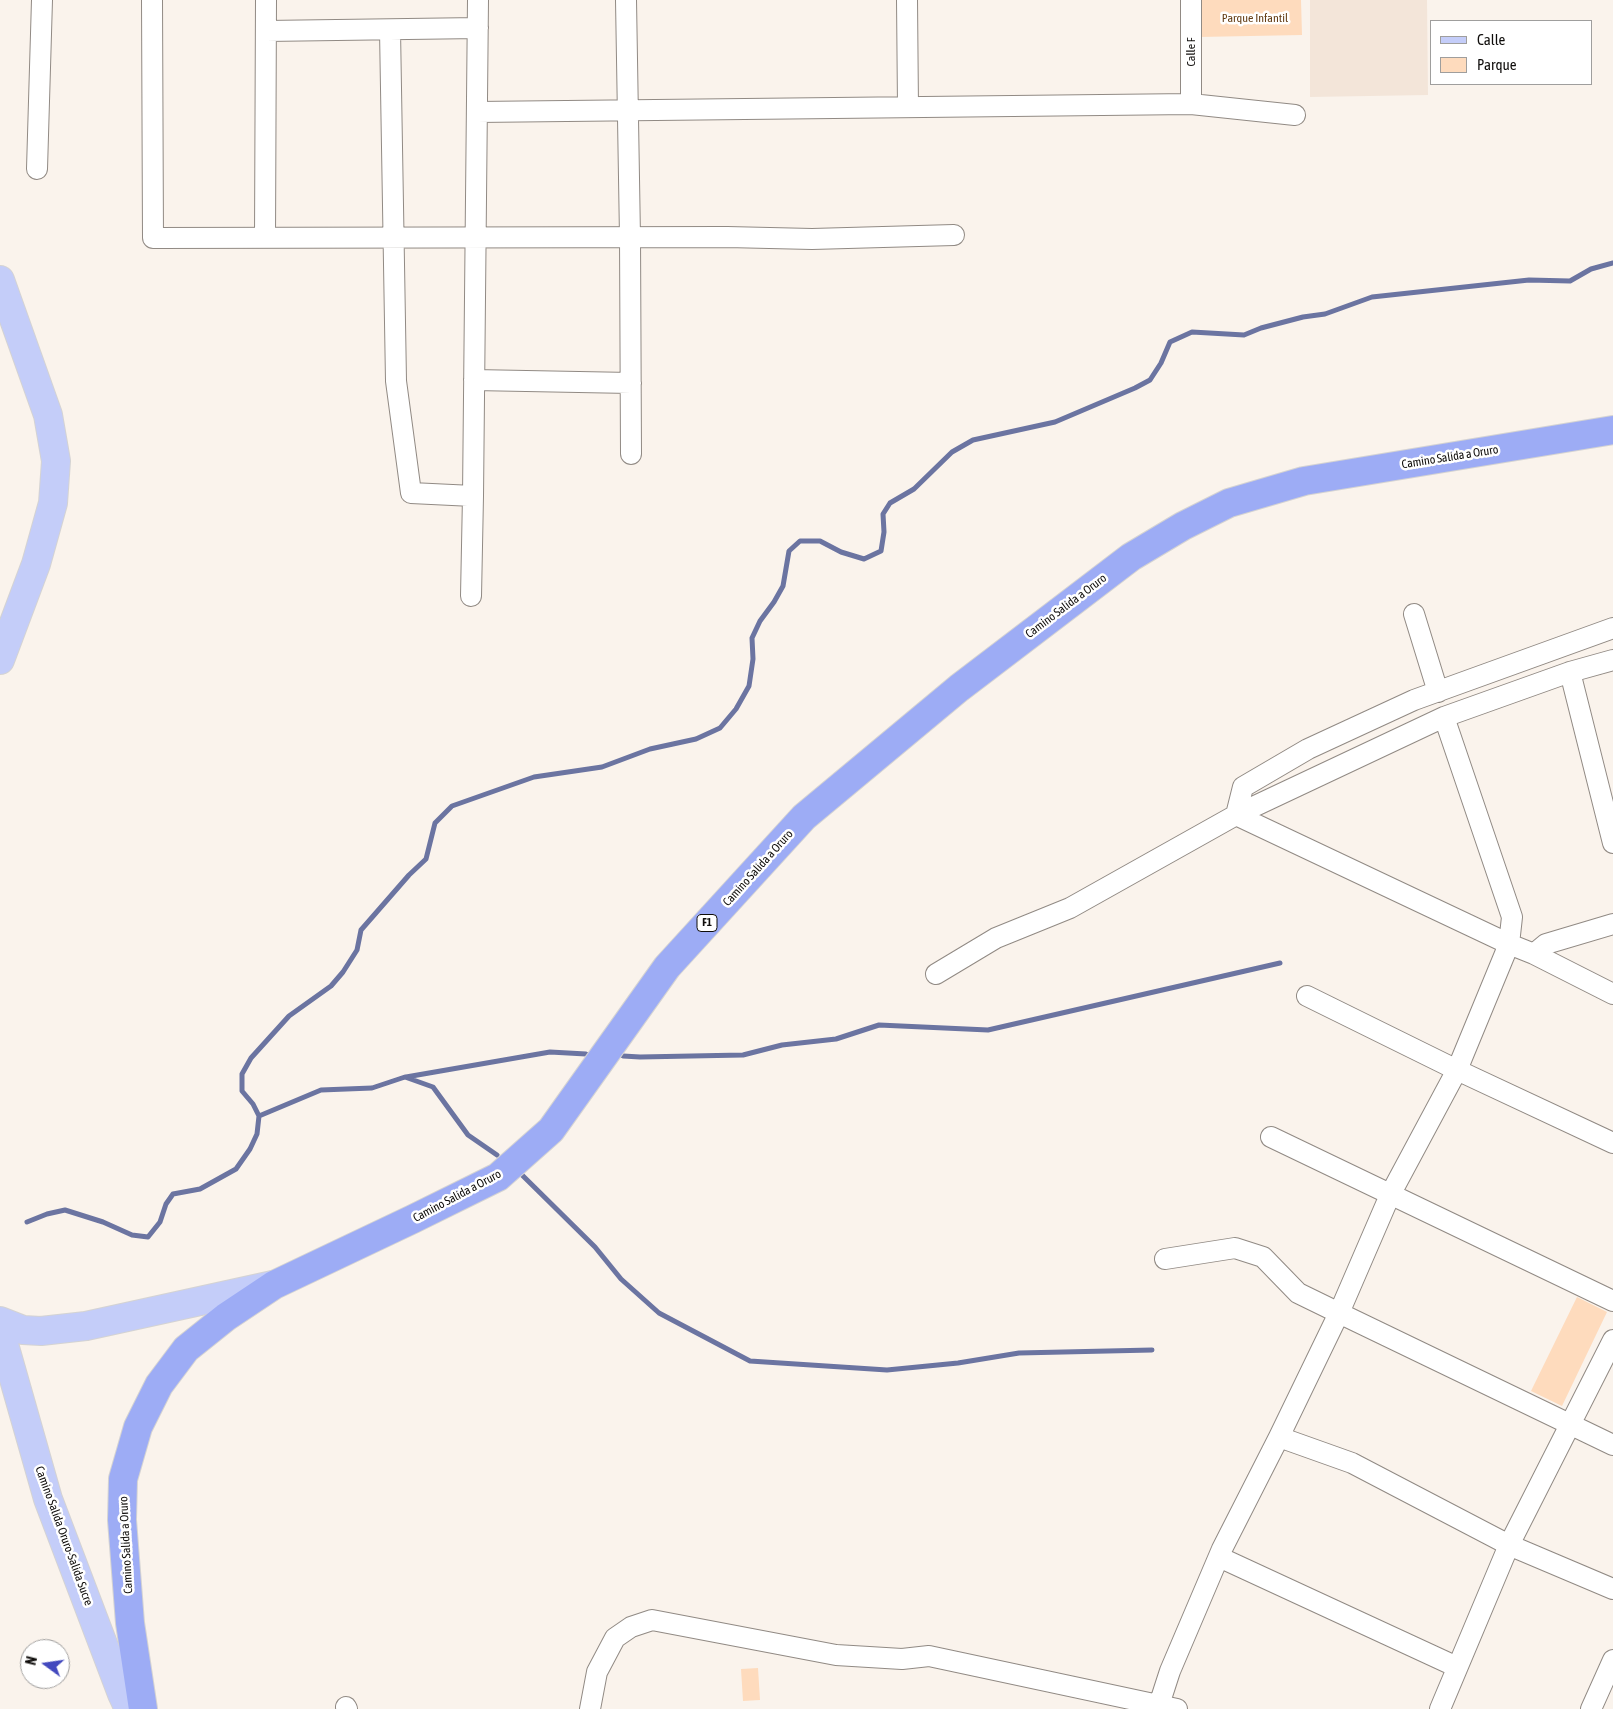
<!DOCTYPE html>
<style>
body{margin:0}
#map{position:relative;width:1613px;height:1709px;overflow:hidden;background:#faf3ec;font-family:"Asap Condensed",sans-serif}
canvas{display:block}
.legend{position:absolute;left:1430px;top:20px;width:162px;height:65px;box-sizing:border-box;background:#fff;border:1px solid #9f9e9d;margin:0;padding:6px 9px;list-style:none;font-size:15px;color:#0f0d0b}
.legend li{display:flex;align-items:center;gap:10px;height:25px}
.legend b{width:25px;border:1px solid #9f9e9d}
.north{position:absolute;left:20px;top:1639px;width:50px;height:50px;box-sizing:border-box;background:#fff;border:1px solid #9f9e9d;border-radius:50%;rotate:284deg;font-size:14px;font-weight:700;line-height:20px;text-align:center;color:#0f0d0b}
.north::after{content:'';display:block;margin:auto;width:18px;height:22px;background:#4349be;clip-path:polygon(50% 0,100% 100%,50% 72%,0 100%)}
</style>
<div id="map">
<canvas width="1613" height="1709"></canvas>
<ul class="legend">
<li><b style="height:6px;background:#c4cdf9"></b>Calle</li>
<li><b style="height:14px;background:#fedbbd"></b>Parque</li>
</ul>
<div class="north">N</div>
</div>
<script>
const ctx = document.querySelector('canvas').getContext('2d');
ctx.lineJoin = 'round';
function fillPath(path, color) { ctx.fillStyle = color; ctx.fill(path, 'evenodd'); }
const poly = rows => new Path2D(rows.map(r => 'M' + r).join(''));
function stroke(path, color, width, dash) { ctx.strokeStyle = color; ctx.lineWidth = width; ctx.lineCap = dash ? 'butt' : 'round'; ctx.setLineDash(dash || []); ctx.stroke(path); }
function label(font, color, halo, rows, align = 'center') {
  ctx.font = font + ' "Asap Condensed",sans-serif'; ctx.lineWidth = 5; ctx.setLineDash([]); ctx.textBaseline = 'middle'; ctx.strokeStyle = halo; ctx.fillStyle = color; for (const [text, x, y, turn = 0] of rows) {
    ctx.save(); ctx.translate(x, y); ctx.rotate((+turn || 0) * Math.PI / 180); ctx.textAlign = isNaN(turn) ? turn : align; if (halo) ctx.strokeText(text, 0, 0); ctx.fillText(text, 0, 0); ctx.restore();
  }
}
const built = poly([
 [1310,0,1427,0,1428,95,1310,97]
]);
const green = poly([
 [1199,0,1301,0,1302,35,1199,37],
 [1577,1297,1607,1312,1562,1406,1531,1391],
 [758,1668,760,1700,743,1701,741,1669]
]);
const stream = poly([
 [623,1056,640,1057,743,1055,782,1045,836,1039,879,1025,988,1030,1280,963],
 [406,1077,550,1052,586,1054],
 [259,1116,321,1090,372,1088,405,1077,433,1087,468,1135,497,1155],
 [518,1171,595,1247,621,1279,659,1313,750,1361,887,1370,958,1363,1019,1353,1152,1350],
 [27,1222,47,1214,65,1210,103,1222,132,1235,148,1237,160,1222,166,1204,173,1194,200,1189,236,1169,250,1149,257,1134,259,1116,253,1104,242,1091,242,1074,251,1058,289,1016,331,986,343,972,357,950,361,930,409,875,426,859,435,823,452,806,534,777,602,767,650,749,696,739,720,728,736,709,749,686,753,659,752,638,760,621,774,602,783,586,789,551,800,541,820,541,841,552,864,559,881,551,884,532,883,514,890,503,914,489,952,452,973,440,1055,422,1135,388,1150,380,1161,363,1170,342,1192,332,1244,335,1261,328,1303,317,1325,314,1372,297,1529,280,1570,281,1591,269,1613,263]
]);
const street = poly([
 [152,0,153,238,727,237,812,239,954,235],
 [626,0,630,237,631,454],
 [907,0,908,107],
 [390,30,396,381,411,493,473,496],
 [266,31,478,28],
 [1191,104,1191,0],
 [477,112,1191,104,1295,115],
 [37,169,42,0],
 [265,238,266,0],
 [474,380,631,383],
 [471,596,473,496,478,0],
 [1414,614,1438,692],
 [1570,672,1613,843],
 [1444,717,1512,917,1509,944,1236,815,1243,787,1308,749,1414,700,1613,628],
 [1613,924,1546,944,1534,954,1509,944,1457,1070,1390,1195,1339,1313,1613,1445],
 [1534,954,1613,994],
 [936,974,996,938,1070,908,1236,815,1444,717,1570,672,1613,660],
 [1307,996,1457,1070,1613,1143],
 [1271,1137,1613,1301],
 [1613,1340,1509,1545,1613,1589],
 [1279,1437,1352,1463,1509,1545,1440,1709],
 [1219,1557,1457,1667],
 [1159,1705,1170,1671,1222,1549,1279,1437,1339,1313,1298,1293,1263,1257,1235,1248,1165,1259],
 [346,1707,347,1709],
 [590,1709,597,1672,615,1638,631,1627,652,1620,836,1655,902,1659,929,1656,1177,1709],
 [1591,1709,1613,1660]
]);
const primary = poly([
 [0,280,48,415,56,461,53,503,36,564,0,660],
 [0,1321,23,1330,41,1331,86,1326,273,1285],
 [0,1330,48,1499,122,1694,129,1709]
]);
const highway = poly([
 [143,1709,130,1623,122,1520,123,1479,138,1427,159,1385,186,1349,226,1317,274,1285,413,1219,498,1177,551,1130,667,967,804,817,959,688,1131,557,1183,526,1229,503,1304,481,1613,430]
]);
const shields = [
 [707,923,20]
];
const shieldNames = [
 ["F1",707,923]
];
const parkNames = [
 ["Parque Infantil",1255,18]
];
const streetNames = [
 ["Calle F",1191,52,-90],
 ["Camino Salida a Oruro",1450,457,-9],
 ["Camino Salida a Oruro",1066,606,-37],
 ["Camino Salida a Oruro",758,868,-48],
 ["Camino Salida a Oruro",457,1196,-28],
 ["Camino Salida Oruro-Salida Sucre",64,1536,70],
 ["Camino Salida a Oruro",126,1545,-93]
];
fillPath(built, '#f3e5d9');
fillPath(green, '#fedbbd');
stroke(stream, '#6b74a1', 5);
stroke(street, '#918a84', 22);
stroke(primary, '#d4d3d3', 30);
stroke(highway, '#d4d3d3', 30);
stroke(street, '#fff', 20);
stroke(primary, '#c4cdf9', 28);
stroke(highway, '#9dacf5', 28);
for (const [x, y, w] of shields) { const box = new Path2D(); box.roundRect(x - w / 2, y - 8.5, w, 17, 4); ctx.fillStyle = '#fff'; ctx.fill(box); stroke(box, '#0f0d0b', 1); }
label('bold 11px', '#0f0d0b', null, shieldNames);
label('12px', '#633d15', '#fff', parkNames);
label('12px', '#0f0d0b', '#fff', streetNames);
</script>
